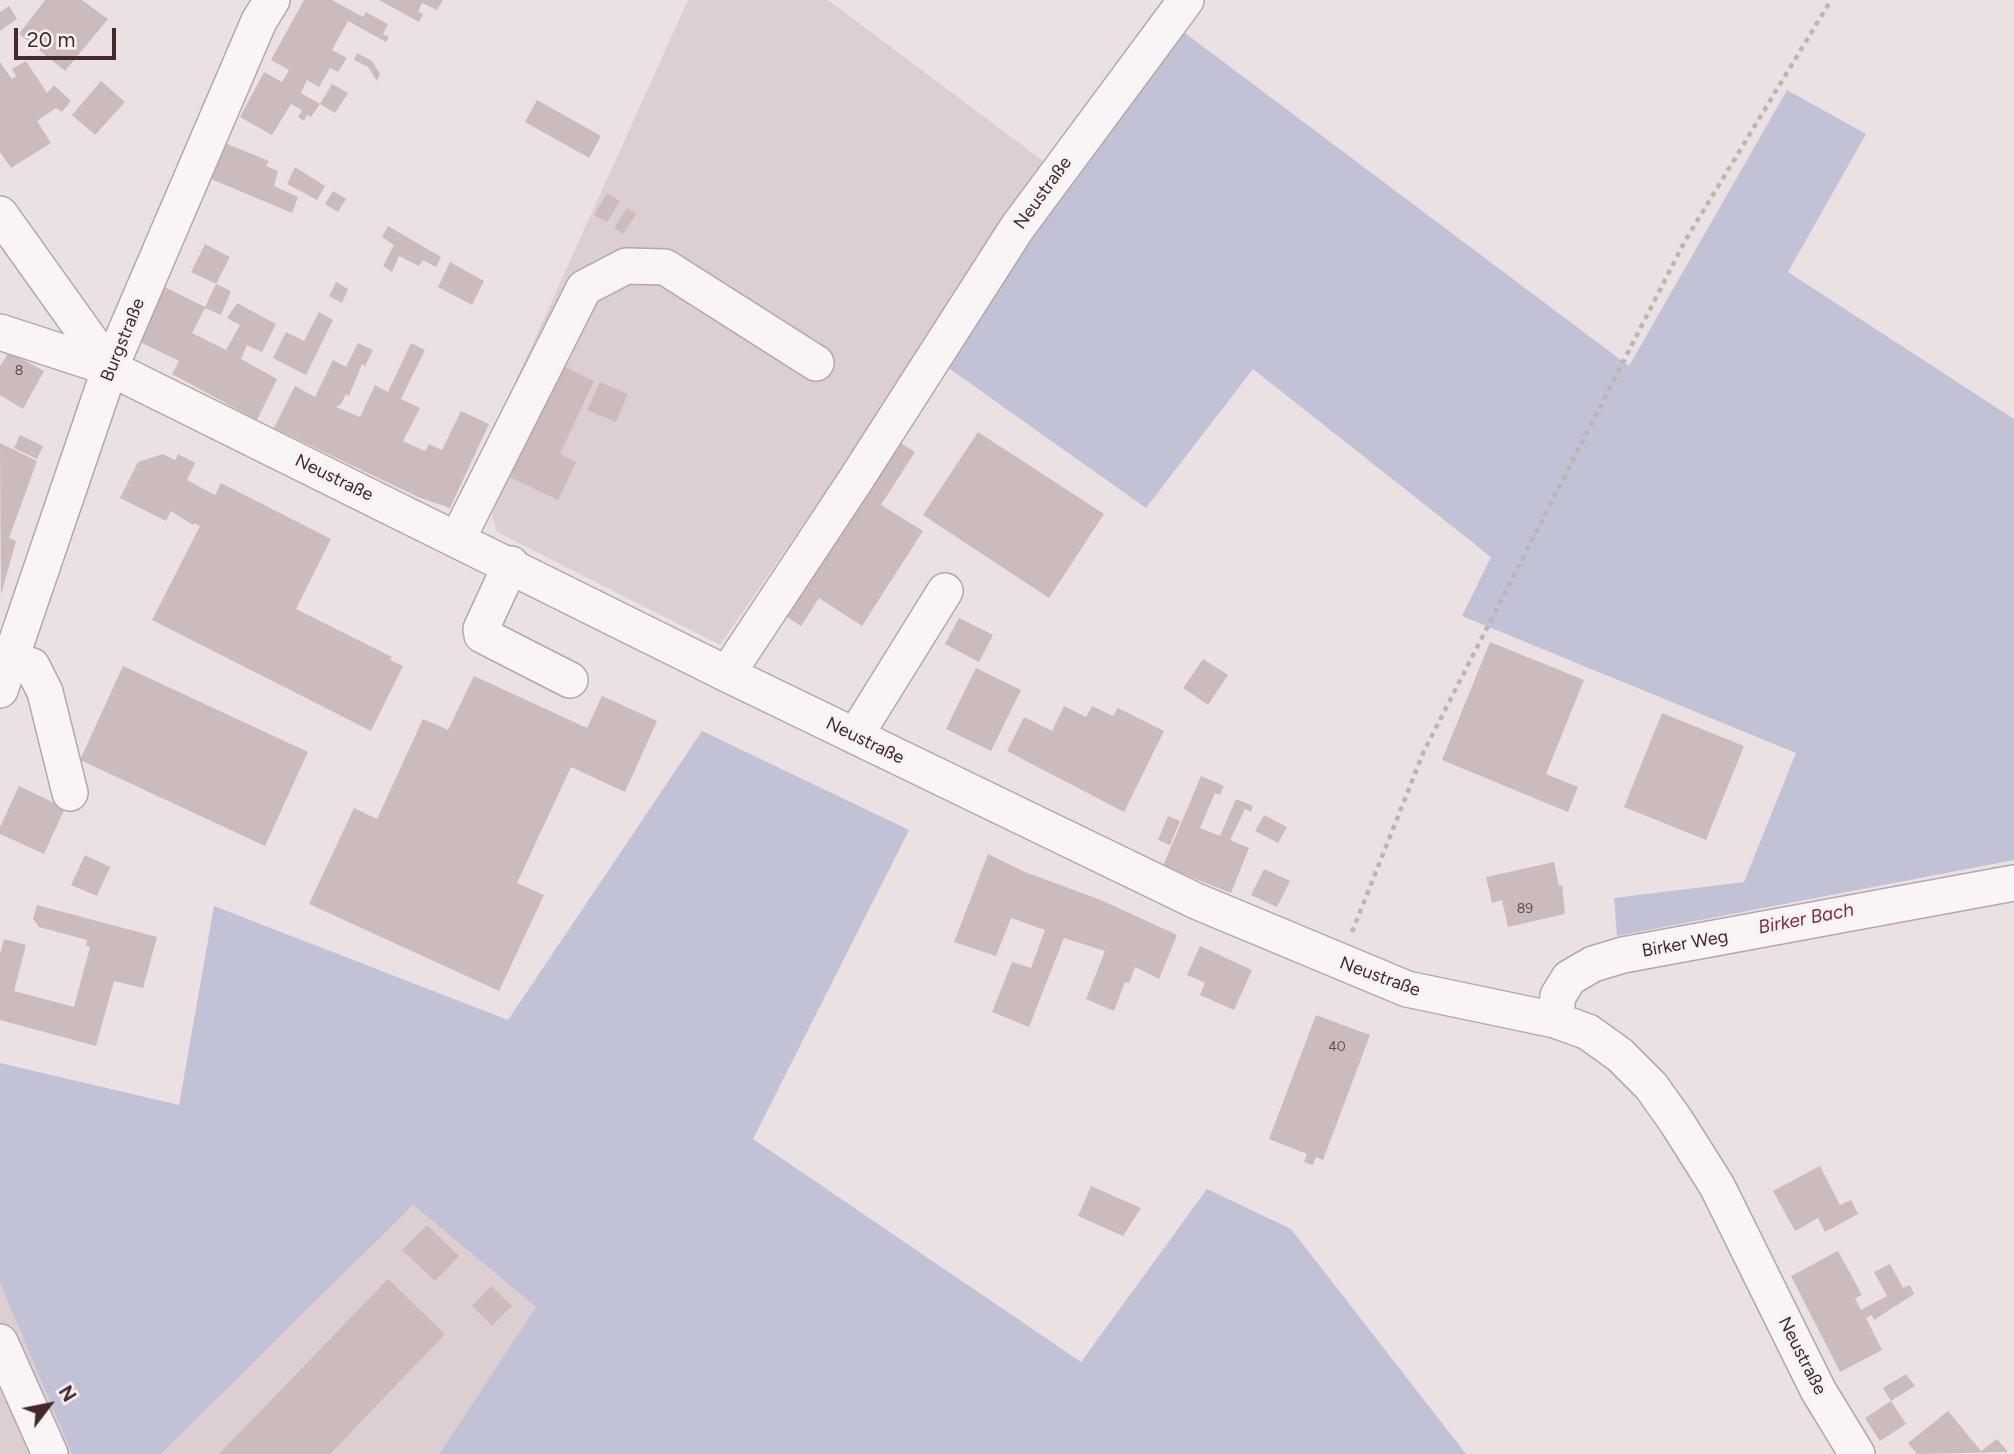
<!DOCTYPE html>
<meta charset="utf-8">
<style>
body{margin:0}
#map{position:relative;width:2014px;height:1454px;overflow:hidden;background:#ebe1e3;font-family:Figtree,sans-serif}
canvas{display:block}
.north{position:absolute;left:14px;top:1370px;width:70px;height:70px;-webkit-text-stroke:5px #f8f1f2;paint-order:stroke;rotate:58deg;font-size:19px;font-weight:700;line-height:28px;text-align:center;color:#45282b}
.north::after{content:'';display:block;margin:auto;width:24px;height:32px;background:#45282b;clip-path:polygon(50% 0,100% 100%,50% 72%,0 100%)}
.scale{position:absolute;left:14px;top:28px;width:102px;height:32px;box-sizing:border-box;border:4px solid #45282b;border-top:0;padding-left:9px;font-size:21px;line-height:24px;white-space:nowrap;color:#45282b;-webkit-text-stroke:5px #f8f1f2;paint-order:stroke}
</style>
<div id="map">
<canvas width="2014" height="1454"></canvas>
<div class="north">N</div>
<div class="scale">20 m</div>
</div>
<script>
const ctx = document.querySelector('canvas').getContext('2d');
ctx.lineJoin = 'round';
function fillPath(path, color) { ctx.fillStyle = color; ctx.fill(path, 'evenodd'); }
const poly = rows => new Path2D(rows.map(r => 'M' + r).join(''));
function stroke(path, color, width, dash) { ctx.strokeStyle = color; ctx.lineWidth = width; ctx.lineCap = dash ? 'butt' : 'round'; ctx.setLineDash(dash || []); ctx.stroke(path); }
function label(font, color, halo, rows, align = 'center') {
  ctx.font = font + ' Figtree,sans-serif'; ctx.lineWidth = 5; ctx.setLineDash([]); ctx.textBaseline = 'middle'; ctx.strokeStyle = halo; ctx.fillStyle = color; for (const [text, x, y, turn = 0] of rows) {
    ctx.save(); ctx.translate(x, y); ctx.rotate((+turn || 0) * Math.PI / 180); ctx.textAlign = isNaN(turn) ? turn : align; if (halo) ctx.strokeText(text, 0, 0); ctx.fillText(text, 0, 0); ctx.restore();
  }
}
const built = poly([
 [688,0,828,0,1046,163,923,350,720,645,497,532,492,514,505,476,479,462],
 [413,1205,536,1307,439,1454,161,1454],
 [0,1283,72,1454,0,1454]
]);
const green = poly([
 [1157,12,1629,366,1787,90,1866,134,1788,272,2014,419,2014,860,1617,936,1614,898,1744,882,1796,753,1462,616,1491,557,1253,369,1146,508,923,350],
 [702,731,909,830,753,1139,1081,1362,1207,1189,1291,1229,1466,1454,439,1454,536,1307,413,1205,161,1454,72,1454,0,1283,0,1063,179,1105,214,906,508,1020]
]);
const building = poly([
 [45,0,82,0,108,19,65,71,19,34],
 [304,0,332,0,363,17,366,12,388,24,383,34,389,37,386,42,348,21,332,50,347,58,338,72,330,68,319,87,307,80,301,93,320,104,311,117,307,115,304,121,298,117,302,110,291,104,272,135,240,117,264,72,282,82,289,70,271,60],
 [379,0,443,0,437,10,422,3,418,12,423,14,419,22],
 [9,6,17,19,0,31,0,12],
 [357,53,372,61,380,74,377,81,368,67,354,60],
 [26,61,47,93,54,85,71,101,62,112,56,108,37,121,51,143,11,168,0,152,0,62,12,79,16,76,12,69],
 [101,81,125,102,95,135,72,115],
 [332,84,348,93,335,113,320,104],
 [537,100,601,136,589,158,525,122],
 [225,143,269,161,266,166,278,171,274,186,298,197,292,213,211,179],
 [295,167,325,186,317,200,287,184],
 [333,191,346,199,338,212,325,204],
 [607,193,620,201,607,222,594,215],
 [627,208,636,214,623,234,614,228],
 [388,226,441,257,436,267,423,260,419,266,399,256,392,272,383,266,394,245,382,237],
 [205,244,230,257,216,284,191,272],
 [450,262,484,281,472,305,438,287],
 [336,282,348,289,342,303,329,296],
 [216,284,231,291,221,315,205,308,192,333,226,350,240,325,227,318,237,303,276,324,262,352,247,345,241,359,277,379,257,420,172,374,179,361,138,341,163,286,205,307],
 [319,312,333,320,306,375,273,358,286,332,304,341],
 [358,343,373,350,365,366,362,364,349,396,346,394,341,404,336,407,360,417,375,385,388,392,411,343,425,350,401,399,420,408,403,441,425,451,429,444,442,450,461,411,489,424,450,508,418,497,274,428,295,386,315,397,333,360,346,367],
 [9,352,44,371,23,409,0,395,0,366],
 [559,364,594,381,560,454,576,462,558,500,507,476],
 [600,382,628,394,616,422,587,410],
 [978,432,1104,514,1049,598,923,515],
 [20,435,43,446,37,459,14,448],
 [894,439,915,452,881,505,923,531,862,626,819,598,801,626,782,614],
 [0,443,37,461,9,538,16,541,1,595],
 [163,454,175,460,178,454,195,463,187,480,215,495,221,483,331,539,296,609,392,657,390,660,403,666,371,731,152,620,200,526,194,523,193,525,171,511,166,521,120,498,138,462],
 [959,618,993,635,979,662,945,644],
 [1490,642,1584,680,1546,774,1578,787,1568,812,1442,760],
 [1203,659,1228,675,1208,705,1183,688],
 [123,666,308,752,265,846,80,760],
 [976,668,1021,690,991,751,946,729],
 [474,676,587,728,602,696,657,721,625,792,571,767,517,883,544,895,499,991,309,904,354,808,377,819,423,719,448,730],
 [1064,706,1086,717,1092,706,1113,716,1118,708,1164,731,1124,812,1007,751,1024,717,1052,731],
 [1662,713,1744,746,1706,840,1624,807],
 [1201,776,1224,786,1220,795,1215,793,1200,828,1220,836,1236,799,1253,806,1251,812,1245,809,1230,840,1249,848,1231,893,1163,866],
 [19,786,65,808,44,854,0,834,0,827],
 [1264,815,1287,827,1278,843,1255,831],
 [1168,816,1180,821,1170,845,1158,840],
 [988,854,1025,872,1101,900,1177,935,1159,979,1135,967,1129,983,1125,982,1114,1011,1086,999,1105,951,1064,938,1029,1027,992,1012,1012,962,1031,968,1045,930,1011,918,996,956,954,942],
 [85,855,110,867,97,896,71,885],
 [1554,862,1559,886,1562,885,1565,914,1508,927,1502,900,1492,903,1486,877],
 [1264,869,1290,881,1277,907,1251,895],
 [37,905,157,937,143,988,114,981,96,1046,0,1020,0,954,4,939,26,945,14,991,74,1007,90,947,86,946,87,940,39,927,33,919],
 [1200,946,1252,970,1234,1010,1200,995,1205,983,1187,975],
 [1316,1015,1370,1035,1323,1160,1316,1157,1313,1165,1304,1162,1307,1154,1269,1139],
 [1820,1166,1840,1205,1851,1200,1858,1214,1825,1232,1818,1218,1795,1231,1773,1191],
 [1091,1186,1141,1208,1123,1236,1078,1216],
 [427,1225,459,1256,435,1281,402,1250],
 [1838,1251,1862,1295,1855,1298,1861,1310,1887,1296,1874,1272,1890,1264,1903,1288,1910,1285,1914,1294,1874,1320,1872,1315,1866,1318,1882,1350,1840,1372,1791,1276],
 [388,1279,445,1334,330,1454,219,1454],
 [491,1286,512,1306,492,1326,472,1306],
 [1906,1374,1915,1386,1891,1401,1906,1424,1880,1441,1865,1418,1891,1401,1883,1388],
 [1948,1411,1981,1451,1997,1439,2008,1452,1917,1454,1908,1443]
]);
const path = poly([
 [1352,932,1424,751,1685,241,1831,0]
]);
const minor = poly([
 [0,214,110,368,727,674,1196,901,1407,989,1555,1020,1588,1032,1620,1055,1651,1086,1676,1121,1717,1186,1818,1390,1857,1454],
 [0,332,110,368],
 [458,538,584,288,626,266,665,267,816,363],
 [511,564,481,629,482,635,570,680],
 [11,658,32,666,45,692,70,793],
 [727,674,855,481,1017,228,1186,0],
 [0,690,110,368,259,21,272,0],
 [855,736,945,591],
 [1555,1020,1558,996,1569,978,1593,964,1623,955,2014,883],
 [0,1342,50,1454]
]);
const numberNames = [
 ["8",19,371],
 ["89",1525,909],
 ["40",1337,1047]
];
const streetNames = [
 ["Neustraße",1043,193,-54],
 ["Burgstraße",123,340,-68],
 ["Neustraße",334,478,26],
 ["Neustraße",865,741,26],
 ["Birker Weg",1685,944,-10],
 ["Neustraße",1380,977,20],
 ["Neustraße",1802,1356,63]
];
const waterNames = [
 ["Birker Bach",1806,919,-11]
];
fillPath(built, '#ddcfd1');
fillPath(green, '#c1c2d6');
fillPath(building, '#ccbbbd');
stroke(minor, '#b6a6a8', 38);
stroke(path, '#bfb3b4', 4.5, [5, 5]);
stroke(minor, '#f9f4f5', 35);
label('14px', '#674d50', null, numberNames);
label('18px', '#45282b', '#f8f1f2', streetNames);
label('italic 19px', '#7d2d3d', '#f8f1f2', waterNames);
</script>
